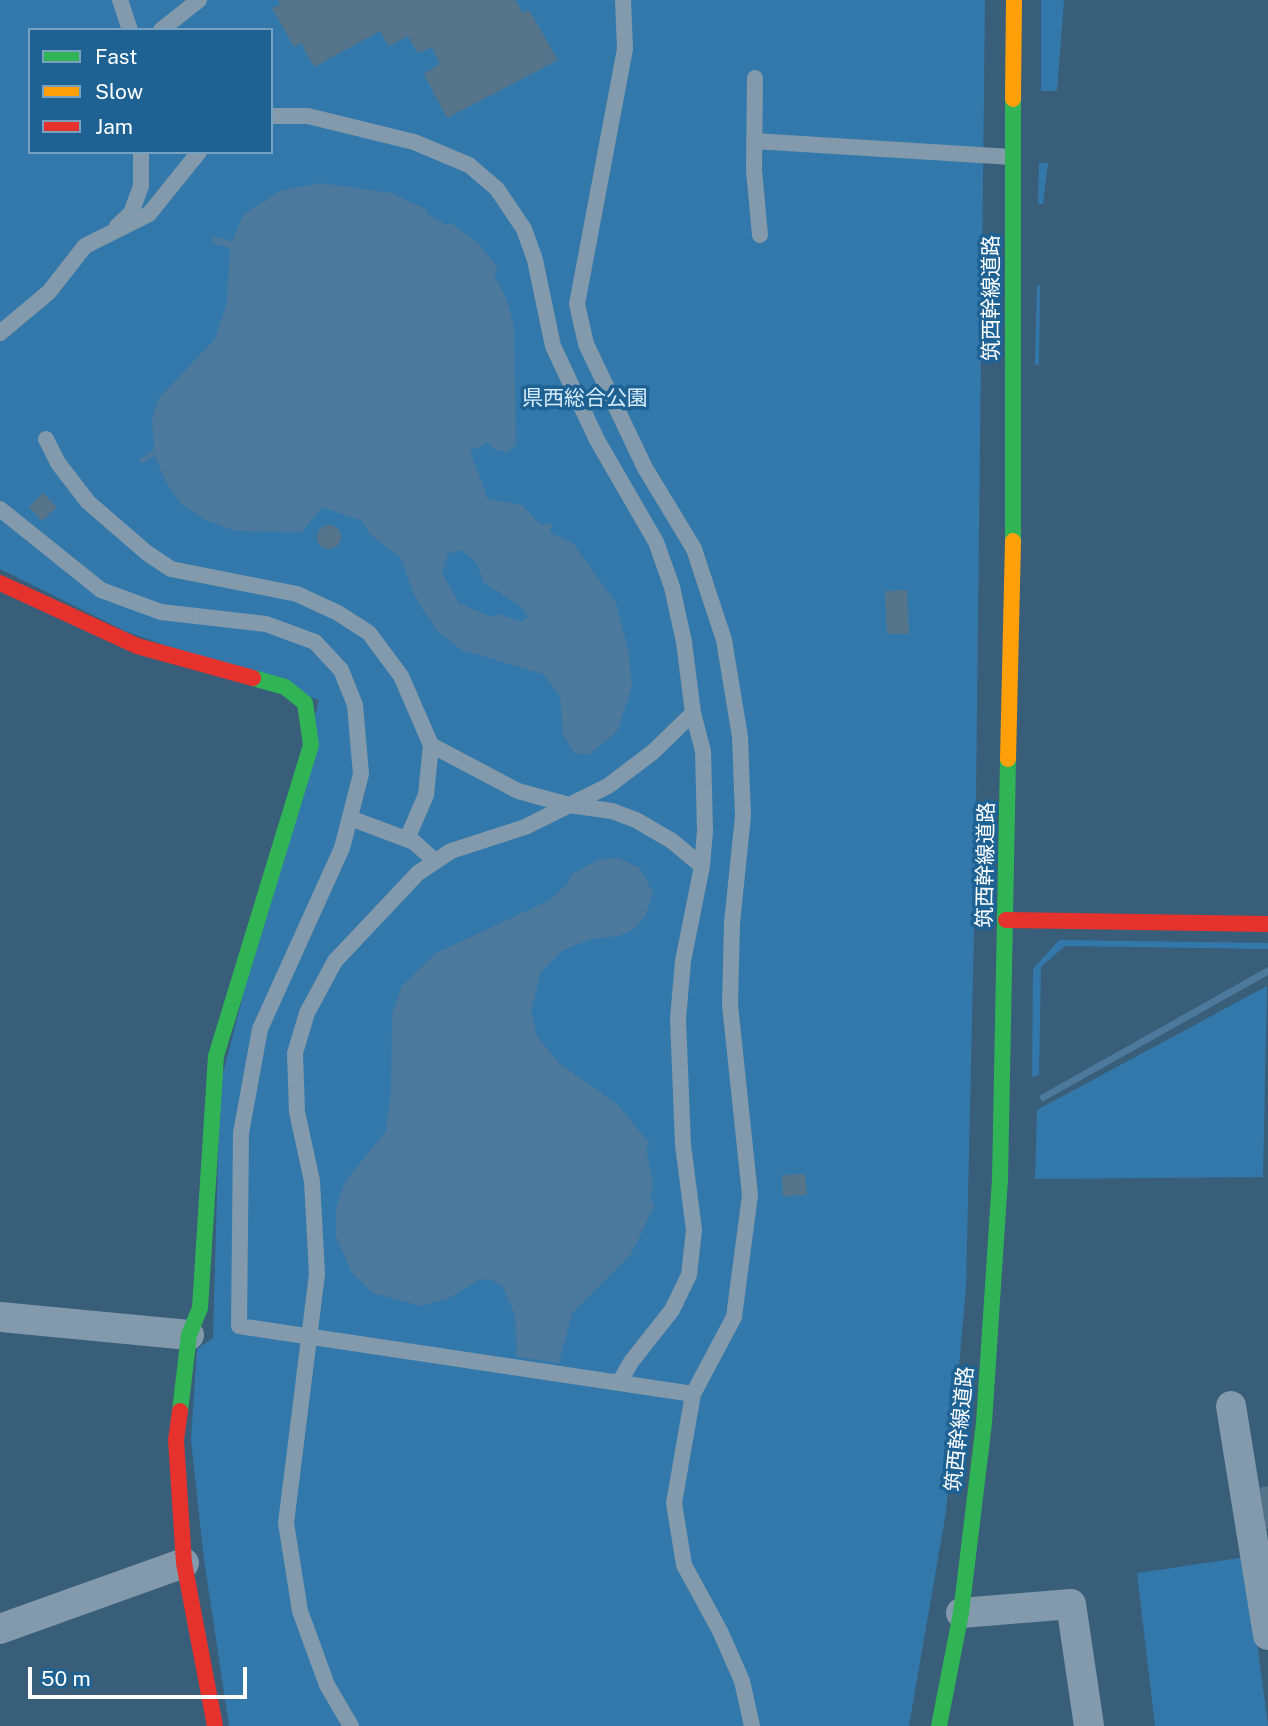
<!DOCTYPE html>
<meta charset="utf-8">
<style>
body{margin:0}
#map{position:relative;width:1268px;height:1726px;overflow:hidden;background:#395e79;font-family:"Public Sans",sans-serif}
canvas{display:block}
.legend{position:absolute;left:28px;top:28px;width:245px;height:126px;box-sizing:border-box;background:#1e6294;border:2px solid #78a1bf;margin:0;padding:9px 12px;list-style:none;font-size:21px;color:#fff}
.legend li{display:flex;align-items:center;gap:14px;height:35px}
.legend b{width:35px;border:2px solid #78a1bf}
.scale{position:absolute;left:28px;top:1667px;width:219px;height:32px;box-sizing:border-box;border:4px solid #fff;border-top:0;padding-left:9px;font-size:21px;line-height:24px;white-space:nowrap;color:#fff;-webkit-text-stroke:5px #1e6294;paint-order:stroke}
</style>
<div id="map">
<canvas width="1268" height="1726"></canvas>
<ul class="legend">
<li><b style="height:9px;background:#30b455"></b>Fast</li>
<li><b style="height:9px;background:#ff9f0a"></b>Slow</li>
<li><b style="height:9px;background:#e5322d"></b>Jam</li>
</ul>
<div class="scale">50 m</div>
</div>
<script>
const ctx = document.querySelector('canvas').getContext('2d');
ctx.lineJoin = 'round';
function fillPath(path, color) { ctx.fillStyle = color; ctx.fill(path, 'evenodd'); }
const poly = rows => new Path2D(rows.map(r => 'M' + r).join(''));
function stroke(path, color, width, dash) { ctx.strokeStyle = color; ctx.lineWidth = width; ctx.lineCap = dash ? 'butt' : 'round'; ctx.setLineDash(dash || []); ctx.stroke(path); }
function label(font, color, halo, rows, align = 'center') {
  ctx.font = font + ' "Public Sans","Noto Sans JP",sans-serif'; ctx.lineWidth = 7; ctx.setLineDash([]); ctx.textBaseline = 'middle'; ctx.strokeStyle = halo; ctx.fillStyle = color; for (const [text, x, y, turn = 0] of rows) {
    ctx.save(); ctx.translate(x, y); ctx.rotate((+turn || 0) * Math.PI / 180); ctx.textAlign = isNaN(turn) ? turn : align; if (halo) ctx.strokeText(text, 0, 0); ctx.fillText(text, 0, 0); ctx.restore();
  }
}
const green = poly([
 [0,0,985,0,975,886,966,1288,946,1512,909,1726,229,1726,204,1560,191,1440,197,1349,213,1338,220,1085,319,700,125,631,0,569],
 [30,30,271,30,271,152,30,152],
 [1041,0,1064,0,1057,91,1041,91],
 [1039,163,1048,163,1043,204,1038,204],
 [1040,285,1039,365,1035,365,1037,286],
 [1059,940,1268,943,1268,949,1065,946,1041,967,1039,1075,1032,1077,1033,969],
 [1267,986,1263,1177,1035,1179,1037,1110],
 [1246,1557,1268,1726,1155,1726,1137,1573]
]);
const water = poly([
 [320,183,391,193,426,209,426,213,447,225,451,223,479,244,498,268,494,274,507,301,514,327,516,445,507,452,493,449,488,442,470,451,488,499,522,505,541,525,550,523,552,526,549,532,573,543,616,603,629,653,632,687,617,732,588,755,574,753,563,734,560,696,543,674,462,650,438,632,414,595,401,558,371,535,362,521,322,507,302,532,235,531,206,520,181,504,166,482,155,456,141,463,139,459,154,450,152,418,159,398,215,339,227,303,230,248,212,243,213,236,232,241,244,214,280,191],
 [461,550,476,562,484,583,522,607,528,617,521,622,499,614,491,617,459,603,442,573,448,554],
 [618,858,640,868,653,893,645,916,634,929,619,936,590,939,562,951,541,972,531,1011,537,1036,559,1063,618,1105,650,1144,646,1149,653,1184,650,1200,655,1204,631,1254,572,1313,559,1363,517,1357,515,1315,503,1287,490,1279,479,1280,449,1298,421,1306,373,1293,352,1273,336,1237,336,1208,345,1182,386,1131,391,1092,392,1014,402,986,436,953,550,900,567,884,572,874,598,860],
 [1268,967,1268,975,1042,1102,1039,1096]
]);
const building = poly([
 [278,0,515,0,523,13,529,10,558,60,447,118,424,74,440,64,432,47,418,53,408,36,389,46,380,31,314,67,301,43,294,47,272,8,280,5],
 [43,493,57,507,42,521,29,507],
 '317 537a12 12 0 1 1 24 0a12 12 0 1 1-24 0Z',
 [907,590,909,634,887,634,885,591],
 [805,1174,807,1195,783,1196,782,1175],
 [1268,1486,1268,1529,1266,1529,1260,1488]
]);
const lane = poly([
 [120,0,130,30],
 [623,0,625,49,577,304,586,344,645,468,694,549,724,640,740,737,743,816,732,923,730,1005,750,1195,734,1317,693,1394,674,1503,684,1565,720,1631,742,1681,752,1726],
 [161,30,199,0],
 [755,78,754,170,760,235],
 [271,116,308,116,414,142,469,165,497,189,524,229,535,260,553,346,597,440,656,542,672,587,684,642,693,713,703,751,705,831,702,866,683,961,678,1019,683,1145,694,1230,689,1275,672,1310,631,1362,619,1383],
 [754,141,1012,157],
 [117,226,131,213,141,186,141,152],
 [0,333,49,292,85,246,149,214,199,152],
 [46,439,58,463,88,502,147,553,171,569,297,594,338,613,369,633,401,676,431,745,518,791,569,805,612,811,636,820,672,841,702,866],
 [0,509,101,590,161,612,266,624,315,642,341,670,355,705,361,774,342,848,260,1029,241,1133,239,1326,693,1394],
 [350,818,414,842,435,861],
 [407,839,426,795,431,745],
 [351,1726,327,1685,300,1611,286,1523,317,1274,312,1181,297,1112,295,1053,307,1013,335,961,418,873,451,851,525,827,608,786,653,752,693,713]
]);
const street = poly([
 [0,1317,189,1335],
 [1231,1406,1268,1635],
 [961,1613,1071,1604,1089,1726],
 [0,1629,184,1563]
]);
const fast = poly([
 [1013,541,1013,99],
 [180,1411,189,1335,200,1308,216,1056,311,745,305,703,285,687,253,678],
 [939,1726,961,1613,984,1423,1000,1179,1008,759]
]);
const slow = poly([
 [1013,99,1014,0],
 [1008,759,1013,541]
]);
const jam = poly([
 [0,583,137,646,253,678],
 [1006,920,1268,924],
 [180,1411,176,1440,184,1563,215,1726]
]);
const streetNames = [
 ["筑西幹線道路",992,298,-90],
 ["筑西幹線道路",986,865,-89],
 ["筑西幹線道路",960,1429,-84]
];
const parkNames = [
 ["県西総合公園",585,399]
];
fillPath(green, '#3378aa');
fillPath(water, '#4c799c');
fillPath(building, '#57758a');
stroke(lane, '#829aab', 16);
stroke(street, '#829aab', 30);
stroke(fast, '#30b455', 16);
stroke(slow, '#ff9f0a', 16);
stroke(jam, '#e5322d', 16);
label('21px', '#fff', '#1e6294', streetNames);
label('21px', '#d7ecfa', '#1e6294', parkNames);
</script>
